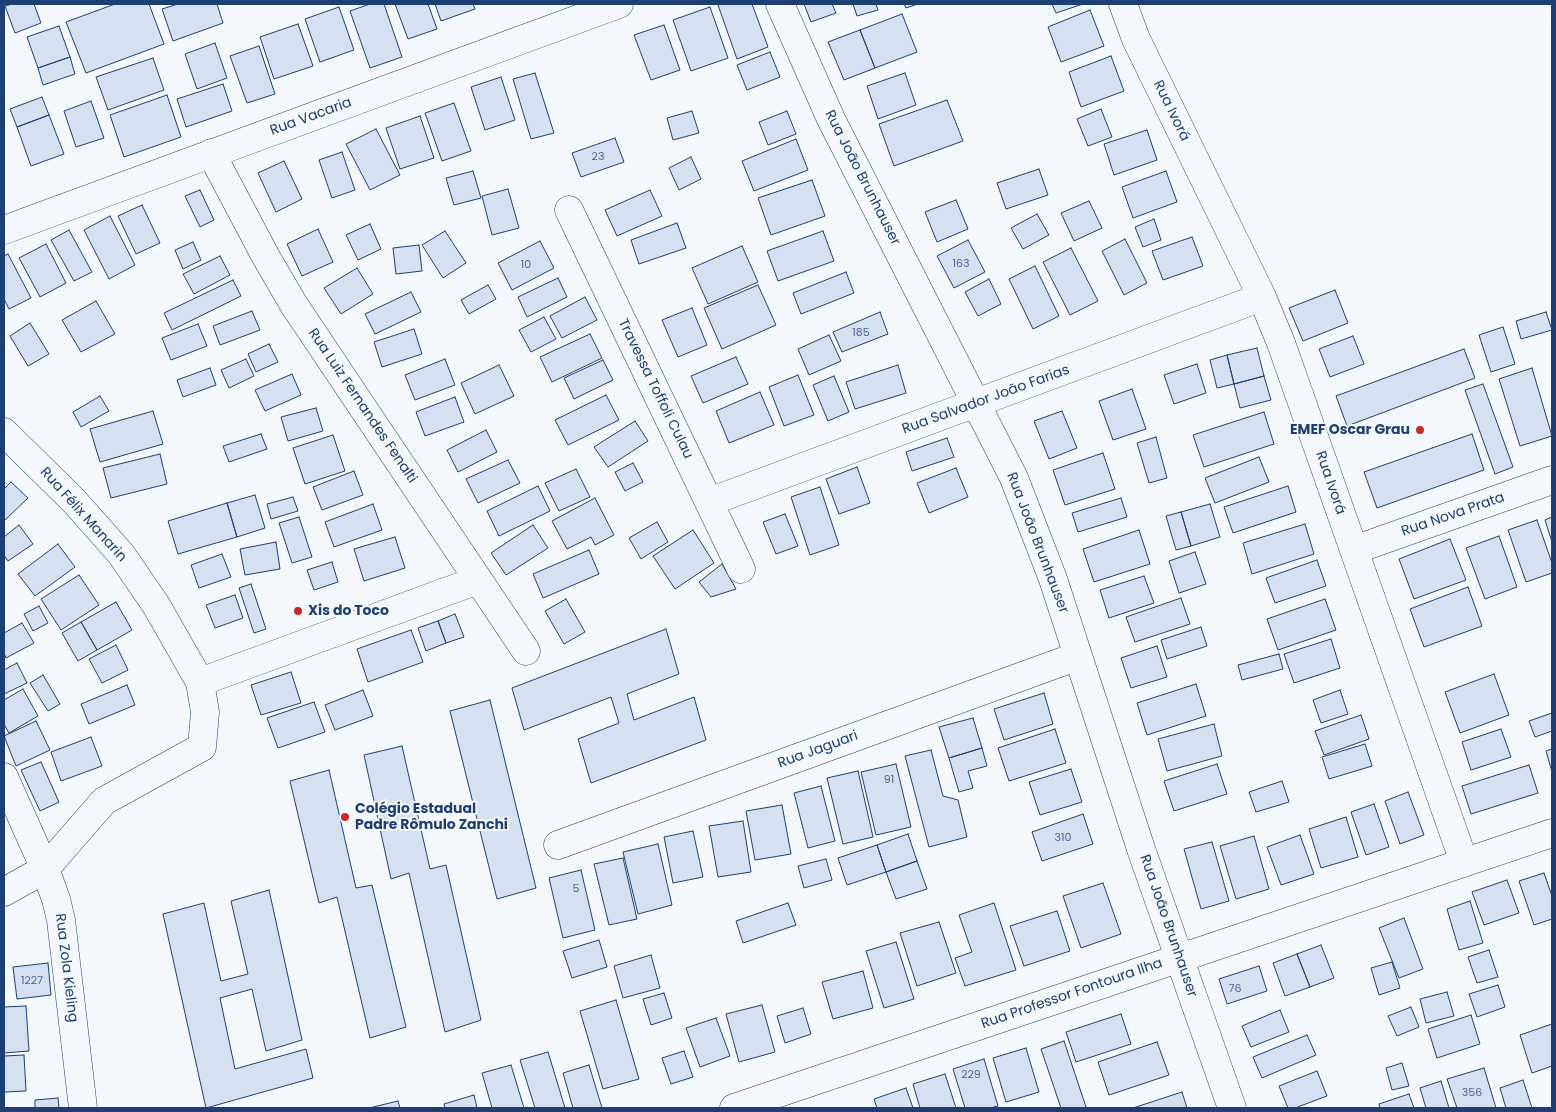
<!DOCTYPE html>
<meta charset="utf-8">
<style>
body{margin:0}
#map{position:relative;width:1556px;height:1112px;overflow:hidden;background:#f4f7fb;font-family:Poppins,sans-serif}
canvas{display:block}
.frame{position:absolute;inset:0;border:5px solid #1d3f73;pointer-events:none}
</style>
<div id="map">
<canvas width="1556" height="1112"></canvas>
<div class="frame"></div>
</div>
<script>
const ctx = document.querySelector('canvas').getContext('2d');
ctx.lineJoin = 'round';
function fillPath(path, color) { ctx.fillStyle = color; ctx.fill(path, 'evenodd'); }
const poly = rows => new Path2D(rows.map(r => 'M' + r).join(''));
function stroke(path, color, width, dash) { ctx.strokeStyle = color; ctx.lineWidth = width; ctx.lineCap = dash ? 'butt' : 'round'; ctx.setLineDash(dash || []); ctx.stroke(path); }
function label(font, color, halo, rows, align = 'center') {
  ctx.font = font + ' Poppins,sans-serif'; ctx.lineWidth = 4; ctx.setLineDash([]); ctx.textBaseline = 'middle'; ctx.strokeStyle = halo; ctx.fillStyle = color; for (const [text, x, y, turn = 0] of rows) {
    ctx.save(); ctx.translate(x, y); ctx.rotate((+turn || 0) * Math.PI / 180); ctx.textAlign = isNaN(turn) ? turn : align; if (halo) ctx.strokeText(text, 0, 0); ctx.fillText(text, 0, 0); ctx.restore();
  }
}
const building = poly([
 [12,4,34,4,41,23,15,33,5,6,12,4],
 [115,4,149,4,164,44,86,73,66,22,115,4],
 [178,4,217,4,223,23,173,41,162,9,178,4],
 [370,4,384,4,402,57,370,68,350,11,370,4],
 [395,4,428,4,437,29,408,39,395,4],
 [435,4,473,4,475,9,441,21,435,4],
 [723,4,752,4,768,47,737,59,718,5,723,4],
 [804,4,832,4,836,13,811,22,804,4],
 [853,4,876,4,878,10,857,16,853,4],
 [904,4,918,4,906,8,904,4],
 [1052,4,1083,4,1056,13,1052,4],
 [339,7,354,50,320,62,305,19,339,7],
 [710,7,728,58,691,71,673,20,710,7],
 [1090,10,1104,46,1061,62,1048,27,1090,10],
 [902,14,917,52,875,68,860,30,902,14],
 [298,24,313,66,274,79,260,37,298,24],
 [664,25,680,70,651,80,634,35,664,25],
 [59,26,70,57,38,68,27,37,59,26],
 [860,30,875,68,844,80,828,42,860,30],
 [215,43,227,78,197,89,185,54,215,43],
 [259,46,275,94,247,103,230,56,259,46],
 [770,52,780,77,747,90,737,65,770,52],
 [1111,56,1124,91,1081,107,1069,72,1111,56],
 [70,57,75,74,43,85,38,68,70,57],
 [153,58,164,90,108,110,96,77,153,58],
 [535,73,554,133,531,139,513,79,535,73],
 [905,73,916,105,878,119,867,86,905,73],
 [501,77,515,120,485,130,471,87,501,77],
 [223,84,232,111,186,127,177,99,223,84],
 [167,95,181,137,124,157,110,115,167,95],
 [42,97,49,115,17,127,10,109,42,97],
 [947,100,963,141,894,166,879,124,947,100],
 [91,101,104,138,76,147,64,111,91,101],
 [454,103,471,151,442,161,425,113,454,103],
 [1101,109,1112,137,1088,146,1077,119,1101,109],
 [692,111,699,133,673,140,667,118,692,111],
 [787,111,796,134,768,145,759,122,787,111],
 [49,115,64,154,31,166,17,127,49,115],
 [420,116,434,158,400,169,386,128,420,116],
 [376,129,400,175,370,190,346,144,376,129],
 [1147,130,1157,160,1114,175,1104,144,1147,130],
 [615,138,624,162,581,177,572,153,615,138],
 [796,139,808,170,754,191,742,161,796,139],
 [342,152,355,190,332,198,319,160,342,152],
 [691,157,701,179,679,190,669,168,691,157],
 [284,161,302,199,276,212,258,173,284,161],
 [1039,169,1048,195,1006,209,997,183,1039,169],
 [473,171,481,198,454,205,446,178,473,171],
 [1166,171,1177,202,1133,218,1122,187,1166,171],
 [812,180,825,216,771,235,758,198,812,180],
 [508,189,519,228,492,235,482,196,508,189],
 [200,190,214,220,200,227,185,196,200,190],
 [650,190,662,216,617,236,605,210,650,190],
 [956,200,968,229,937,242,925,212,956,200],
 [1089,201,1102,228,1074,241,1061,213,1089,201],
 [142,205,160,243,136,254,118,216,142,205],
 [1037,214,1049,235,1023,249,1011,228,1037,214],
 [110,216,135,265,109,279,84,230,110,216],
 [1154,219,1161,240,1143,247,1135,227,1154,219],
 [677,223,686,248,639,264,631,240,677,223],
 [370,224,381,249,358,260,346,235,370,224],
 [318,229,333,262,302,276,287,244,318,229],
 [69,230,92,272,74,281,51,240,69,230],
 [445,231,466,263,443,278,422,245,445,231],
 [823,231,834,261,778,281,767,251,823,231],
 [1192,237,1203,266,1163,280,1152,251,1192,237],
 [1125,239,1147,283,1124,295,1102,251,1125,239],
 [968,240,985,272,954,288,937,256,968,240],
 [540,241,554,268,512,290,498,263,540,241],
 [193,242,201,260,183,269,175,250,193,242],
 [46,244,66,283,40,297,19,258,46,244],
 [419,245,422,271,396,274,393,248,419,245],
 [742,246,758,282,708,304,692,268,742,246],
 [1071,248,1098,301,1070,315,1043,262,1071,248],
 [8,254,31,298,9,309,4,299,4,256,8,254],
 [220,256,230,275,194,294,183,274,220,256],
 [1035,266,1059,316,1033,329,1009,279,1035,266],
 [357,268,373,294,341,314,324,288,357,268],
 [846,272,854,293,801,314,793,293,846,272],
 [558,278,567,297,527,317,518,297,558,278],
 [989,279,1001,304,978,316,965,292,989,279],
 [233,280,241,296,172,330,164,313,233,280],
 [488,285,496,299,469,314,461,300,488,285],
 [758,285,776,325,722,349,704,308,758,285],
 [1335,290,1348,323,1303,341,1289,308,1335,290],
 [411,292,421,312,375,334,365,314,411,292],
 [585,297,597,320,562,338,550,316,585,297],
 [96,301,115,334,81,352,62,320,96,301],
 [692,308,707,345,678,357,662,320,692,308],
 [252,311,260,330,220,345,213,326,252,311],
 [880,312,888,334,842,352,833,332,880,312],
 [1546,312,1552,330,1521,339,1516,321,1546,312],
 [544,317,556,339,531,352,519,330,544,317],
 [30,323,49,354,28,366,10,336,30,323],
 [198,324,207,346,171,360,162,338,198,324],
 [1503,327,1515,364,1491,372,1479,335,1503,327],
 [414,329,422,354,382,367,374,342,414,329],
 [590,334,602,358,552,382,540,357,590,334],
 [829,335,841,361,809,375,798,349,829,335],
 [1353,336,1364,364,1330,377,1319,349,1353,336],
 [269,344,278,362,256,372,248,354,269,344],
 [1257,348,1264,376,1234,384,1227,355,1257,348],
 [1464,349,1475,378,1347,426,1336,396,1464,349],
 [1227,355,1234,384,1217,388,1210,360,1227,355],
 [736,357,748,384,703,403,691,376,736,357],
 [246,359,254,376,229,388,221,370,246,359],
 [445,359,455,385,415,400,405,375,445,359],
 [603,360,613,380,574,399,564,378,603,360],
 [1197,364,1206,393,1174,404,1164,375,1197,364],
 [499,365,514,396,475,414,461,383,499,365],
 [898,365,906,393,855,409,846,382,898,365],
 [210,368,216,385,183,397,177,380,210,368],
 [1532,368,1552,436,1520,446,1499,379,1532,368],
 [292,374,301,395,265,411,255,390,292,374],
 [798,375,814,415,784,426,769,387,798,375],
 [834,376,849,412,828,421,813,385,834,376],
 [1264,376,1271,400,1240,408,1234,384,1264,376],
 [1483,384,1513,467,1495,474,1465,390,1483,384],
 [1132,389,1146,429,1113,440,1099,401,1132,389],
 [760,392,774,425,729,443,716,411,760,392],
 [606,395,619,420,568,445,555,420,606,395],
 [100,396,109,411,81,427,73,412,100,396],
 [455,397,464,422,425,436,416,412,455,397],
 [316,408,323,431,288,441,281,417,316,408],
 [153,411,163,444,100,462,90,429,153,411],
 [1062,411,1077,448,1049,459,1034,421,1062,411],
 [1264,412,1274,444,1204,467,1193,435,1264,412],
 [635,421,648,441,608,467,594,447,635,421],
 [486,430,497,452,458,472,447,450,486,430],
 [261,434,267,449,229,462,223,446,261,434],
 [1472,434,1484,470,1377,508,1364,472,1472,434],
 [333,435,345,471,305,484,293,448,333,435],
 [1156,437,1167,478,1149,483,1137,443,1156,437],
 [947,438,954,457,912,471,906,452,947,438],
 [1103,453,1115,489,1065,505,1053,470,1103,453],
 [160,454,167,484,111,498,103,468,160,454],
 [1259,457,1269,482,1215,503,1205,478,1259,457],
 [508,460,520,483,478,503,466,479,508,460],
 [633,463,643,482,625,491,615,472,633,463],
 [857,467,870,503,839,514,826,479,857,467],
 [956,468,968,497,929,513,917,483,956,468],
 [576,469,590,497,559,511,545,483,576,469],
 [354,471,363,495,322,510,313,487,354,471],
 [11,482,28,498,4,521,4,489,11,482],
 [538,486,550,511,499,536,487,511,538,486],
 [1288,486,1296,512,1233,533,1224,507,1288,486],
 [820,487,839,545,810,555,791,497,820,487],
 [255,495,265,528,237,537,227,503,255,495],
 [293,497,298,511,271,519,267,504,293,497],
 [595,498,614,535,595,545,591,537,567,549,552,521,595,498],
 [1121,498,1127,517,1078,532,1072,513,1121,498],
 [227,503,237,537,178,554,168,521,227,503],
 [373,504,382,530,334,547,325,522,373,504],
 [1210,504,1220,537,1191,546,1181,512,1210,504],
 [1181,512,1191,546,1176,550,1166,516,1181,512],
 [785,514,798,546,776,554,763,522,785,514],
 [299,517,312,557,292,563,279,523,299,517],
 [1552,517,1552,542,1545,520,1552,517],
 [1537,520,1552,563,1552,573,1526,582,1508,530,1537,520],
 [657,522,668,542,641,559,629,538,657,522],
 [1305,524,1314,554,1252,574,1243,543,1305,524],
 [19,525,33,544,8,561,4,555,4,537,19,525],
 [533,525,548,548,506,575,491,553,533,525],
 [693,530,714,563,675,589,653,556,693,530],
 [1139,530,1150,564,1094,582,1083,549,1139,530],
 [1499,536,1517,587,1485,599,1466,548,1499,536],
 [395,537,405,568,364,581,354,549,395,537],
 [1450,539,1466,580,1414,599,1399,559,1450,539],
 [276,542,280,569,245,575,240,549,276,542],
 [58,544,75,567,35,596,18,574,58,544],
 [589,550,599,574,543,598,533,574,589,550],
 [1195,552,1206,584,1179,593,1169,561,1195,552],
 [222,554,231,577,199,588,191,565,222,554],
 [1317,560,1326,586,1275,603,1266,578,1317,560],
 [332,562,338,582,314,590,307,570,332,562],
 [722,564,736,589,711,597,699,582,722,564],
 [79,575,99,605,61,630,41,599,79,575],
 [1144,576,1154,603,1109,618,1100,590,1144,576],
 [251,584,266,629,254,633,239,588,251,584],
 [1468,587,1482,626,1424,647,1410,609,1468,587],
 [235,595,243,618,215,628,206,605,235,595],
 [1181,598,1190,624,1135,642,1126,617,1181,598],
 [566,599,585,632,564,644,545,611,566,599],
 [1325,599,1336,630,1278,650,1267,619,1325,599],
 [116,602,132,630,97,650,81,622,116,602],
 [39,606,48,623,33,631,24,614,39,606],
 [455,614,464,637,446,643,438,621,455,614],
 [438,621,446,643,426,651,418,628,438,621],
 [81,622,97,650,78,661,62,633,81,622],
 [22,623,34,643,6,658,4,653,4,633,22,623],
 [1201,627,1207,646,1167,659,1161,640,1201,627],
 [666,629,679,674,627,694,634,720,694,697,706,740,591,783,578,739,619,723,611,697,524,730,512,688,666,629],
 [411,630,423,662,368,682,357,649,411,630],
 [1331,639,1340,668,1294,683,1284,654,1331,639],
 [116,645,128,670,102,683,89,659,116,645],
 [1157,646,1167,677,1131,688,1121,658,1157,646],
 [1279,654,1283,669,1242,680,1238,665,1279,654],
 [17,663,27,683,4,694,4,670,17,663],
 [291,672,301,703,261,715,251,685,291,672],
 [1494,674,1509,715,1460,733,1445,692,1494,674],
 [43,675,60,704,48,711,30,683,43,675],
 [1196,684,1206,716,1147,735,1137,703,1196,684],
 [127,685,135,705,89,724,81,704,127,685],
 [23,689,38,716,9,733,4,724,4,700,23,689],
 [363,690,373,716,335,730,325,705,363,690],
 [1340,690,1348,714,1321,723,1313,700,1340,690],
 [1044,693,1053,724,1004,740,994,709,1044,693],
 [490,700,536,888,497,899,450,711,490,700],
 [314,702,325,732,278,748,267,718,314,702],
 [1552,713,1552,731,1535,737,1529,721,1552,713],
 [1361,715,1369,739,1324,755,1315,731,1361,715],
 [973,718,982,748,949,758,939,727,973,718],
 [36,721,50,750,16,766,4,736,36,721],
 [1214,724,1222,756,1167,771,1158,739,1214,724],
 [1055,729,1066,763,1009,781,998,748,1055,729],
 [1501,729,1511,757,1471,770,1462,742,1501,729],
 [91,737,102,766,61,781,51,752,91,737],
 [1365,744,1372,766,1329,779,1322,757,1365,744],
 [402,746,430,869,446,865,481,1020,445,1032,409,873,391,879,364,755,402,746],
 [982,748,987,766,968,771,973,788,959,792,949,758,982,748],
 [1552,749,1552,772,1546,751,1552,749],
 [931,750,943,796,958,800,967,837,929,847,905,756,931,750],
 [41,762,59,802,40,811,21,770,41,762],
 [896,764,911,827,876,835,861,772,896,764],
 [1217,764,1227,794,1174,811,1164,781,1217,764],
 [1529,765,1538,793,1471,814,1462,786,1529,765],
 [1071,769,1082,802,1040,815,1029,782,1071,769],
 [329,770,356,888,372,885,406,1027,370,1038,337,897,319,903,290,781,329,770],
 [858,771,873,837,843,844,827,778,858,771],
 [1282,781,1289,802,1256,812,1249,792,1282,781],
 [821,786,835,841,808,848,794,793,821,786],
 [1408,792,1424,835,1400,844,1385,801,1408,792],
 [1374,804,1389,847,1366,855,1351,812,1374,804],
 [782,805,791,854,755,860,746,811,782,805],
 [1083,814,1093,844,1042,861,1032,832,1083,814],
 [1346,817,1358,857,1321,868,1309,829,1346,817],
 [743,821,751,872,718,877,709,826,743,821],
 [693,831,703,877,673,883,664,837,693,831],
 [908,834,917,861,886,872,877,845,908,834],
 [1300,835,1314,874,1281,885,1267,847,1300,835],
 [1254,836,1269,889,1236,899,1220,846,1254,836],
 [1212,842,1229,901,1201,909,1184,849,1212,842],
 [658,844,672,905,638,914,623,852,658,844],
 [877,845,886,872,847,885,838,858,877,845],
 [623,858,637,919,609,925,594,864,623,858],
 [826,859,832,880,804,888,798,866,826,859],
 [917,861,927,889,896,899,886,872,917,861],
 [581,870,595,930,563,938,549,878,581,870],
 [1544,873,1552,896,1552,919,1534,925,1519,881,1544,873],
 [1507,880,1519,913,1484,925,1472,892,1507,880],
 [1103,883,1121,934,1081,948,1063,896,1103,883],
 [269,890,302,1040,266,1051,252,989,220,998,235,1069,306,1049,313,1078,206,1108,163,914,204,903,221,981,248,974,231,901,269,890],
 [1470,901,1483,943,1459,950,1447,909,1470,901],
 [788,903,796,925,743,943,736,921,788,903],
 [994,903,1016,970,965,986,955,958,972,952,959,915,994,903],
 [1057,911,1070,951,1024,966,1010,926,1057,911],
 [1404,918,1423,969,1399,978,1379,928,1404,918],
 [939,922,956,973,917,986,900,933,939,922],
 [599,940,607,967,572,978,563,951,599,940],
 [896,942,914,999,884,1008,866,951,896,942],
 [1321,945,1334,978,1310,987,1297,954,1321,945],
 [1489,950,1498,977,1477,983,1468,957,1489,950],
 [1297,954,1310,987,1285,996,1273,963,1297,954],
 [651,955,660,988,623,998,614,966,651,955],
 [1392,962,1400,988,1379,995,1371,968,1392,962],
 [48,963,51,995,17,999,13,967,48,963],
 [1259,966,1267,991,1227,1004,1219,979,1259,966],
 [863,971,873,1008,833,1019,822,982,863,971],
 [1498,985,1505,1007,1477,1017,1469,994,1498,985],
 [1447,992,1454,1016,1426,1023,1420,999,1447,992],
 [664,993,672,1018,651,1025,643,999,664,993],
 [616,1000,639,1079,603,1089,580,1011,616,1000],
 [762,1005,775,1052,739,1062,726,1014,762,1005],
 [26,1006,29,1051,4,1053,4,1007,26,1006],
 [1411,1007,1419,1027,1397,1036,1388,1016,1411,1007],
 [803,1008,811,1034,785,1043,777,1016,803,1008],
 [1280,1010,1289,1032,1251,1047,1242,1026,1280,1010],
 [1121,1014,1131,1044,1076,1062,1066,1032,1121,1014],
 [1471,1015,1480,1044,1437,1058,1428,1029,1471,1015],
 [716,1018,730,1056,700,1067,686,1028,716,1018],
 [1552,1024,1552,1066,1532,1073,1520,1035,1552,1024],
 [1307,1035,1316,1055,1262,1078,1253,1057,1307,1035],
 [1064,1041,1086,1107,1082,1108,1061,1108,1041,1049,1064,1041],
 [1157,1042,1169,1075,1109,1095,1098,1062,1157,1042],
 [1026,1048,1039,1092,1006,1102,993,1058,1026,1048],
 [684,1051,693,1077,671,1084,662,1058,684,1051],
 [548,1052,565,1108,535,1108,520,1060,548,1052],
 [24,1055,26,1091,4,1092,4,1056,24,1055],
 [984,1059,998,1106,990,1108,965,1108,953,1069,984,1059],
 [1402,1063,1409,1086,1392,1090,1386,1068,1402,1063],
 [511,1065,524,1108,492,1108,482,1073,511,1065],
 [589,1065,602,1108,573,1108,563,1073,589,1065],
 [1484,1068,1496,1108,1457,1108,1447,1079,1484,1068],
 [1317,1071,1327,1096,1295,1108,1288,1108,1279,1086,1317,1071],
 [945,1074,956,1108,920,1108,913,1084,945,1074],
 [1523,1080,1532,1108,1506,1108,1500,1088,1523,1080],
 [1441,1081,1449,1108,1426,1108,1420,1088,1441,1081],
 [906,1088,913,1108,877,1108,874,1099,906,1088],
 [1182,1092,1187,1108,1133,1108,1182,1092],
 [1409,1094,1414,1108,1380,1108,1379,1104,1409,1094],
 [474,1095,477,1108,445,1108,444,1104,474,1095],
 [58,1098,59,1108,35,1108,35,1100,58,1098],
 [398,1101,400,1108,369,1108,398,1101]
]);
const minor = poly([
 [780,4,831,119,1014,478,1053,579,1141,849,1232,1108],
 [1123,4,1136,39,1262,297,1281,343,1464,862],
 [211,153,266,257,294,305,526,651],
 [569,210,741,569],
 [4,230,619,4],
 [4,432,74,501,121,554,156,605,200,682,205,712,202,747,104,801,45,869,4,892],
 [709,502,1262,297],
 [1354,550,1552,480],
 [200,682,478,580],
 [4,777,45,869,56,899,61,920,83,1108],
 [558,845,1078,656],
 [734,1108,1552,833]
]);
const markers = [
 [1420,430,5,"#c62828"],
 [298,611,5,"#c62828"],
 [345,817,5,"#c62828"]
];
const numberNames = [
 ["23",598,157],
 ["163",961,264],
 ["10",526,265],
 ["185",861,333],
 ["91",889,780],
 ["310",1063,838],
 ["5",576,889],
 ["1227",32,981],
 ["76",1235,989],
 ["229",971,1075],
 ["356",1472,1093]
];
const streetNames = [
 ["Rua Ivorá",1171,111,64],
 ["Rua Vacaria",311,117,-20],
 ["Rua João Brunhauser",862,178,63],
 ["Travessa Toffoli Culau",655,389,64],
 ["Rua Salvador João Farias",986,400,-20],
 ["Rua Luiz Fernandes Fenalti",362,406,56],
 ["Rua Ivorá",1330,483,71],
 ["Rua Félix Manarin",83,515,48],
 ["Rua Nova Prata",1453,515,-19],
 ["Rua João Brunhauser",1037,543,69],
 ["Rua Jaguari",818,750,-20],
 ["Rua João Brunhauser",1168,926,71],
 ["Rua Zola Kieling",66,968,83],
 ["Rua Professor Fontoura Ilha",1072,994,-19]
];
const poiNames = [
 ["EMEF Oscar Grau",1410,430,"right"],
 ["Xis do Toco",308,611],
 ["Colégio Estadual",355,809],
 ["Padre Rômulo Zanchi",355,825]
];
fillPath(building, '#d5e0f0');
stroke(building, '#1d3f73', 1);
stroke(minor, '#1d3f73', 29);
stroke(minor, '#f4f7fb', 28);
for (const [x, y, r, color] of markers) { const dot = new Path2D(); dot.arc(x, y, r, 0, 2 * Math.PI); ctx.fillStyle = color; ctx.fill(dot); stroke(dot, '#f4f7fb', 2); }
label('11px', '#4b6792', null, numberNames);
label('14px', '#1d3f73', '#f4f7fb', streetNames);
label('bold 14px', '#1d3f73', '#f4f7fb', poiNames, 'left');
</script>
